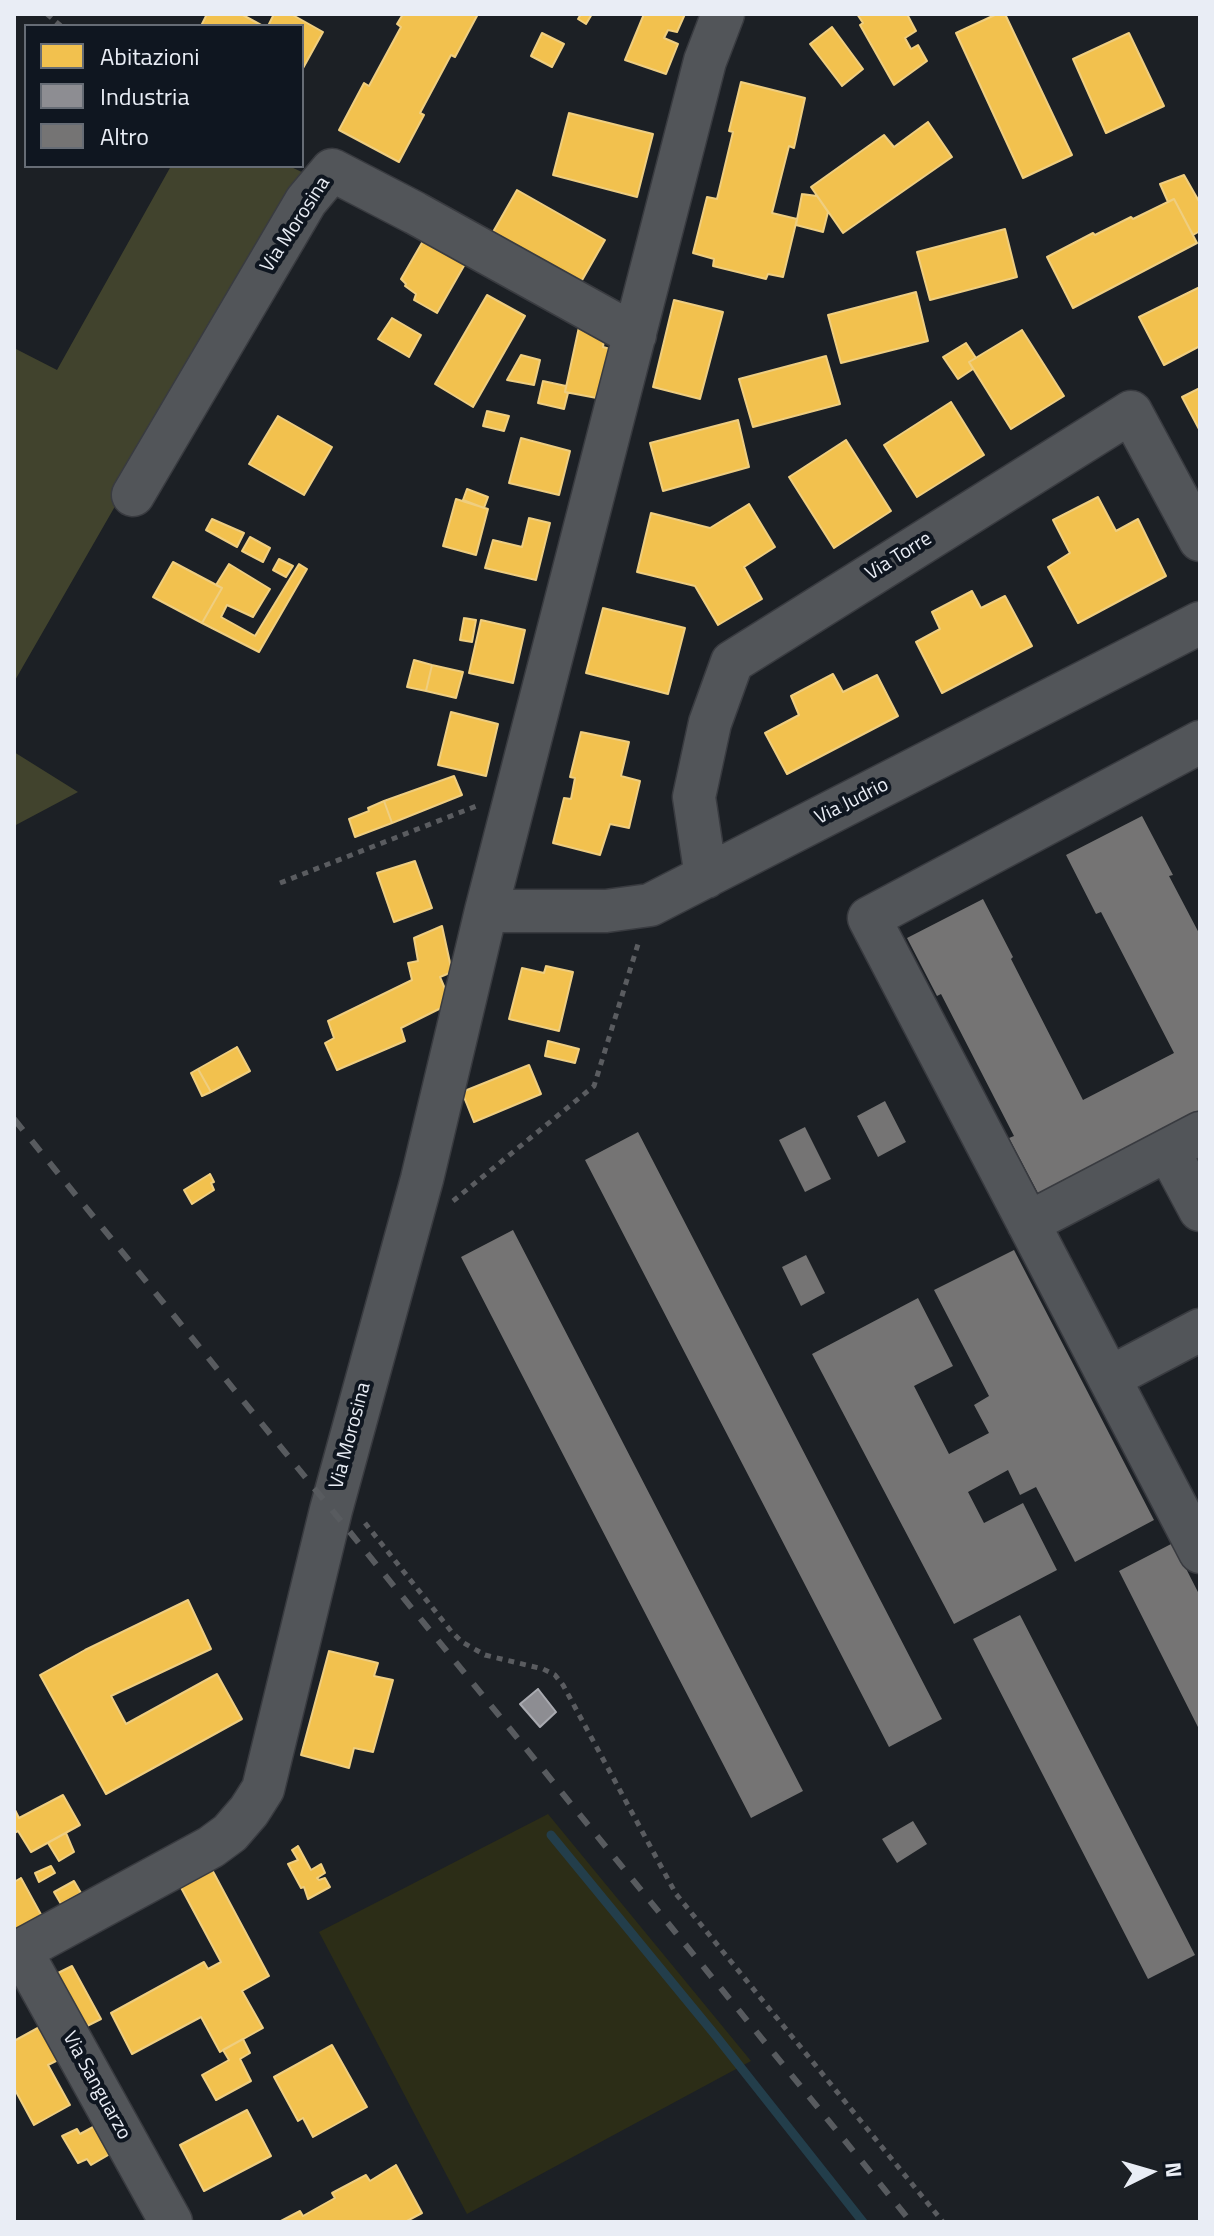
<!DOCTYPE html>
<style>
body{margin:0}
#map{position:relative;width:1214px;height:2236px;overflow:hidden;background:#1c2025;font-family:"Titillium Web",sans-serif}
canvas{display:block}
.frame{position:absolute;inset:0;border:16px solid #e9edf5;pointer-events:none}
.legend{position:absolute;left:24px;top:24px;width:280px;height:144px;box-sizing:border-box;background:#0f1620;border:2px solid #666c75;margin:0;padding:10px 14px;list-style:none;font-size:24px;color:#e9edf5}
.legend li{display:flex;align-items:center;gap:16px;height:40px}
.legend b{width:40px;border:2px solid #666c75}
.north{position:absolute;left:1110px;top:2132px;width:80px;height:80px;-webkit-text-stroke:6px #0f1620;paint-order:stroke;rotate:85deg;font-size:22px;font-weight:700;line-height:32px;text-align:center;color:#e9edf5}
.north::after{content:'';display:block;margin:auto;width:28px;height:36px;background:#e9edf5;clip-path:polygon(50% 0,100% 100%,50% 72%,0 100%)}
</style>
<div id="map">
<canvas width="1214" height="2236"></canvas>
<div class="frame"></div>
<ul class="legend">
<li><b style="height:22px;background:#f2c14e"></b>Abitazioni</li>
<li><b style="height:22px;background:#8d8d92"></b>Industria</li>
<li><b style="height:22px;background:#757474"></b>Altro</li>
</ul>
<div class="north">N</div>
</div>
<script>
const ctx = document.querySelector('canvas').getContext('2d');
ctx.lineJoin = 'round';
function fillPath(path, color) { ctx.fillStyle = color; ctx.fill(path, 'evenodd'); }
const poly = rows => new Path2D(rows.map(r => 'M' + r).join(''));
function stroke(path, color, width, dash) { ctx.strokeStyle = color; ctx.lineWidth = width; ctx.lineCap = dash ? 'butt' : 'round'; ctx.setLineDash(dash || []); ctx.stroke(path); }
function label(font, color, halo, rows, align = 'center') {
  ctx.font = font + ' "Titillium Web",sans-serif'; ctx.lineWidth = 8; ctx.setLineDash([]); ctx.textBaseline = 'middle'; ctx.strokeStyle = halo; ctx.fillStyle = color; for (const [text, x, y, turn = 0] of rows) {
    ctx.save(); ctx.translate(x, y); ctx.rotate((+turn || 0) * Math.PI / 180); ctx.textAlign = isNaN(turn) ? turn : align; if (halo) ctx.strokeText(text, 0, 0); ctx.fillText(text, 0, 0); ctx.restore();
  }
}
const green = poly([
 [548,1814,751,2061,467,2214,319,1932]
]);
const forest = poly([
 [171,166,289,166,306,174,14,682,14,348,57,370],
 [14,752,78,792,14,826]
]);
const homes = poly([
 [207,14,241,14,263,26,201,26,207,14],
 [274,14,291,14,323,32,302,70,302,26,268,26,274,14],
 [403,14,478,14,455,57,451,55,420,113,424,115,399,162,339,130,364,83,369,86,401,27,397,24,403,14],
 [581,14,592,14,586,24,578,19,581,14],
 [644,14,685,14,677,32,668,30,664,38,678,44,666,74,625,60,644,14],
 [857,14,907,14,916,31,905,38,911,49,918,45,927,61,894,85,860,25,863,23,857,14],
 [997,14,1005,14,1072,155,1023,178,956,33,997,14],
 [832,27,863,69,842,86,810,44,832,27],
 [542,33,564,44,552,67,531,56,542,33],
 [1129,33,1164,106,1106,133,1073,59,1129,33],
 [741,82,805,98,794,148,789,146,772,213,797,219,783,277,768,274,766,279,713,266,714,259,693,253,707,197,717,199,733,132,729,131,741,82],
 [569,113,653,134,637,197,553,175,569,113],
 [928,122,952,157,843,233,811,187,884,135,894,147,928,122],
 [1184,175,1200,203,1200,231,1193,235,1174,199,1168,202,1160,184,1184,175],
 [517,190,605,240,581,282,493,232,517,190],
 [802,194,817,196,828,212,823,232,796,225,802,194],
 [1174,199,1197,243,1073,308,1047,257,1093,233,1095,235,1131,217,1133,219,1174,199],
 [1005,229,1017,277,930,300,917,252,1005,229],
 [423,241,465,264,437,313,414,300,416,294,405,286,406,284,401,279,423,241],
 [1200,287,1200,346,1164,365,1139,317,1200,287],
 [916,292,928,341,841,363,828,315,916,292],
 [487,295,525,316,473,407,435,384,487,295],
 [674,300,723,312,700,399,653,387,674,300],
 [392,318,421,335,409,357,378,339,392,318],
 [579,327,605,333,603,347,614,350,602,399,565,392,579,327],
 [1022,330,1064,396,1011,429,969,362,1022,330],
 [966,343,976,358,969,362,973,369,958,379,943,357,966,343],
 [521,355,540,360,534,385,507,380,521,355],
 [826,356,840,404,753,427,739,379,826,356],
 [543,381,566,386,565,392,568,393,564,409,538,403,543,381],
 [1200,388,1200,431,1182,397,1200,388],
 [951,402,984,455,917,497,884,445,951,402],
 [487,411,509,416,504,431,483,426,487,411],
 [278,416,332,447,304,495,249,464,278,416],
 [738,420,749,467,663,491,650,443,738,420],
 [521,438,570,451,559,495,509,483,521,438],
 [846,440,891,511,834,548,789,477,846,440],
 [467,489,488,497,484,508,463,500,467,489],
 [1098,497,1116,531,1138,519,1166,576,1078,623,1048,567,1070,553,1053,520,1098,497],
 [456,499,488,509,476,555,443,546,456,499],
 [749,504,775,547,744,567,762,599,718,625,695,586,637,572,651,513,710,528,749,504],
 [529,518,550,523,536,580,485,568,493,540,522,547,529,518],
 [212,519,244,533,237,547,206,530,212,519],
 [250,537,270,548,263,562,242,551,250,537],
 [279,559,293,566,286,577,273,570,279,559],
 [173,562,222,588,202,623,153,597,173,562],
 [229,564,270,589,253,617,227,605,221,617,255,636,299,564,307,569,259,652,202,623,222,588,216,585,229,564],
 [972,591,981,608,1005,596,1032,646,942,693,916,642,940,629,932,612,972,591],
 [603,608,685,628,668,694,586,673,603,608],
 [464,618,476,620,472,642,460,640,464,618],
 [481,620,525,630,513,683,469,673,481,620],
 [414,660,432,665,426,691,407,687,414,660],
 [432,665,463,672,456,698,426,691,432,665],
 [833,674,843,692,877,675,898,716,787,774,765,733,799,715,791,696,833,674],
 [451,712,498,724,486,776,438,765,451,712],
 [581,732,629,742,621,776,640,781,629,828,610,824,600,855,553,843,564,798,571,799,575,778,570,777,581,732],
 [454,776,462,795,392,823,384,801,454,776],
 [384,801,392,823,355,837,349,819,369,811,368,808,384,801],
 [415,861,432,908,394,922,377,873,415,861],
 [442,926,452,972,440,977,451,1003,401,1028,405,1041,337,1070,325,1043,334,1038,328,1021,412,980,408,963,418,961,414,938,442,926],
 [546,966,573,972,559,1031,509,1019,522,968,544,973,546,966],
 [548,1041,579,1049,575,1063,545,1056,548,1041],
 [237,1047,250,1071,211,1092,198,1069,237,1047],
 [529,1065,541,1094,474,1122,462,1092,529,1065],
 [198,1069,211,1092,202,1096,191,1073,198,1069],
 [210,1174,214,1182,211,1183,214,1190,192,1204,184,1190,210,1174],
 [188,1600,211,1649,111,1696,126,1724,217,1674,242,1719,106,1794,40,1675,85,1650,188,1600],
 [329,1651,378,1663,374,1676,393,1680,373,1752,354,1748,349,1768,301,1755,329,1651],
 [63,1795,80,1825,31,1852,18,1831,14,1833,14,1808,19,1818,63,1795],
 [66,1833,74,1852,59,1861,48,1843,66,1833],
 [298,1846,311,1870,321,1864,325,1873,317,1878,319,1880,325,1878,330,1887,308,1899,304,1887,301,1888,288,1864,298,1860,292,1850,298,1846],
 [209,1864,269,1976,242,1991,263,2028,220,2052,201,2017,132,2054,111,2013,204,1962,208,1969,221,1962,178,1882,209,1864],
 [51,1866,55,1873,39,1882,35,1873,51,1866],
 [21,1878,44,1920,14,1935,14,1882,21,1878],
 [74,1881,81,1893,61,1904,54,1892,74,1881],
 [72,1966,101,2019,81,2029,52,1976,72,1966],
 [45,2024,64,2057,48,2065,70,2105,34,2125,14,2088,14,2041,45,2024],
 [243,2039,250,2053,240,2059,251,2081,216,2100,202,2075,229,2060,223,2050,243,2039],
 [332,2045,367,2107,313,2137,303,2118,298,2121,274,2077,332,2045],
 [247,2110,271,2156,204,2191,180,2145,247,2110],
 [95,2126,110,2154,91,2165,87,2159,78,2163,62,2136,77,2129,80,2134,95,2126],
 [396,2165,422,2213,405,2222,279,2222,300,2211,303,2216,335,2198,332,2193,366,2175,370,2181,396,2165]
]);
const industry = poly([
 [538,1689,556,1712,540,1727,520,1704,538,1689]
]);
const stream = poly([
 [551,1835,716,2036,863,2222]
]);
const building = poly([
 [1142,816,1173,875,1169,876,1200,935,1200,1114,1040,1197,1009,1138,1014,1136,941,994,937,996,907,938,983,899,1013,957,1011,959,1083,1100,1174,1053,1101,912,1096,914,1066,855],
 [885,1101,906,1142,878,1157,857,1116],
 [805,1127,831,1179,805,1192,779,1140],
 [638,1132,942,1719,889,1747,585,1160],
 [513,1230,803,1791,751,1818,461,1257],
 [1014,1250,1154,1520,1075,1562,1036,1487,1020,1495,1008,1470,968,1492,984,1523,1023,1503,1057,1570,954,1624,812,1354,918,1298,953,1366,914,1386,949,1454,989,1433,974,1405,989,1396,934,1290],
 [806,1255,825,1293,801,1306,782,1267],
 [1173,1543,1200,1596,1200,1731,1119,1571],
 [1020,1615,1195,1955,1148,1979,973,1639],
 [913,1821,927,1844,897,1863,882,1839]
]);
const path = poly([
 [47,14,61,26],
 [280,883,479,805],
 [453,1201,594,1086,639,941],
 [365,1523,451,1631,462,1642,485,1655,543,1669,555,1675,563,1685,676,1894,943,2222]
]);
const minor = poly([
 [133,495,306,201,332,170,415,213,635,335],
 [1200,742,869,918,1200,1552],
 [706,877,694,797,710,723,732,662,1131,412,1200,540],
 [486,911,606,911,650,905,1200,623],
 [1168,1150,1200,1210],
 [1028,1223,1200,1133],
 [1109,1378,1200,1330],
 [21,1951,171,2222],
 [14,1954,211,1847,230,1833,249,1811,263,1789,331,1510,422,1179,486,911,705,61,723,14]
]);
const rail = poly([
 [14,1119,911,2222]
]);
const streetNames = [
 ["Via Morosina",296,225,-57],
 ["Via Torre",899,557,-32],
 ["Via Judrio",852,802,-27],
 ["Via Morosina",351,1436,-75],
 ["Via Sanguarzo",96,2086,61]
];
fillPath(green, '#2c2d17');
fillPath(forest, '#41432d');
fillPath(homes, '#f2c14e');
stroke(homes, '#efce80', 2);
fillPath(industry, '#8d8d92');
stroke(industry, '#a9aab0', 2);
stroke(stream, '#233e4b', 9);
fillPath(building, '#757474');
stroke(minor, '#393b40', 45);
stroke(path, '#5a5c60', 5, [6, 6]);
stroke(minor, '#525559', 42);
stroke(rail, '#585b5f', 6, [14, 14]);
label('20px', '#e9edf5', '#0f1620', streetNames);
</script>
